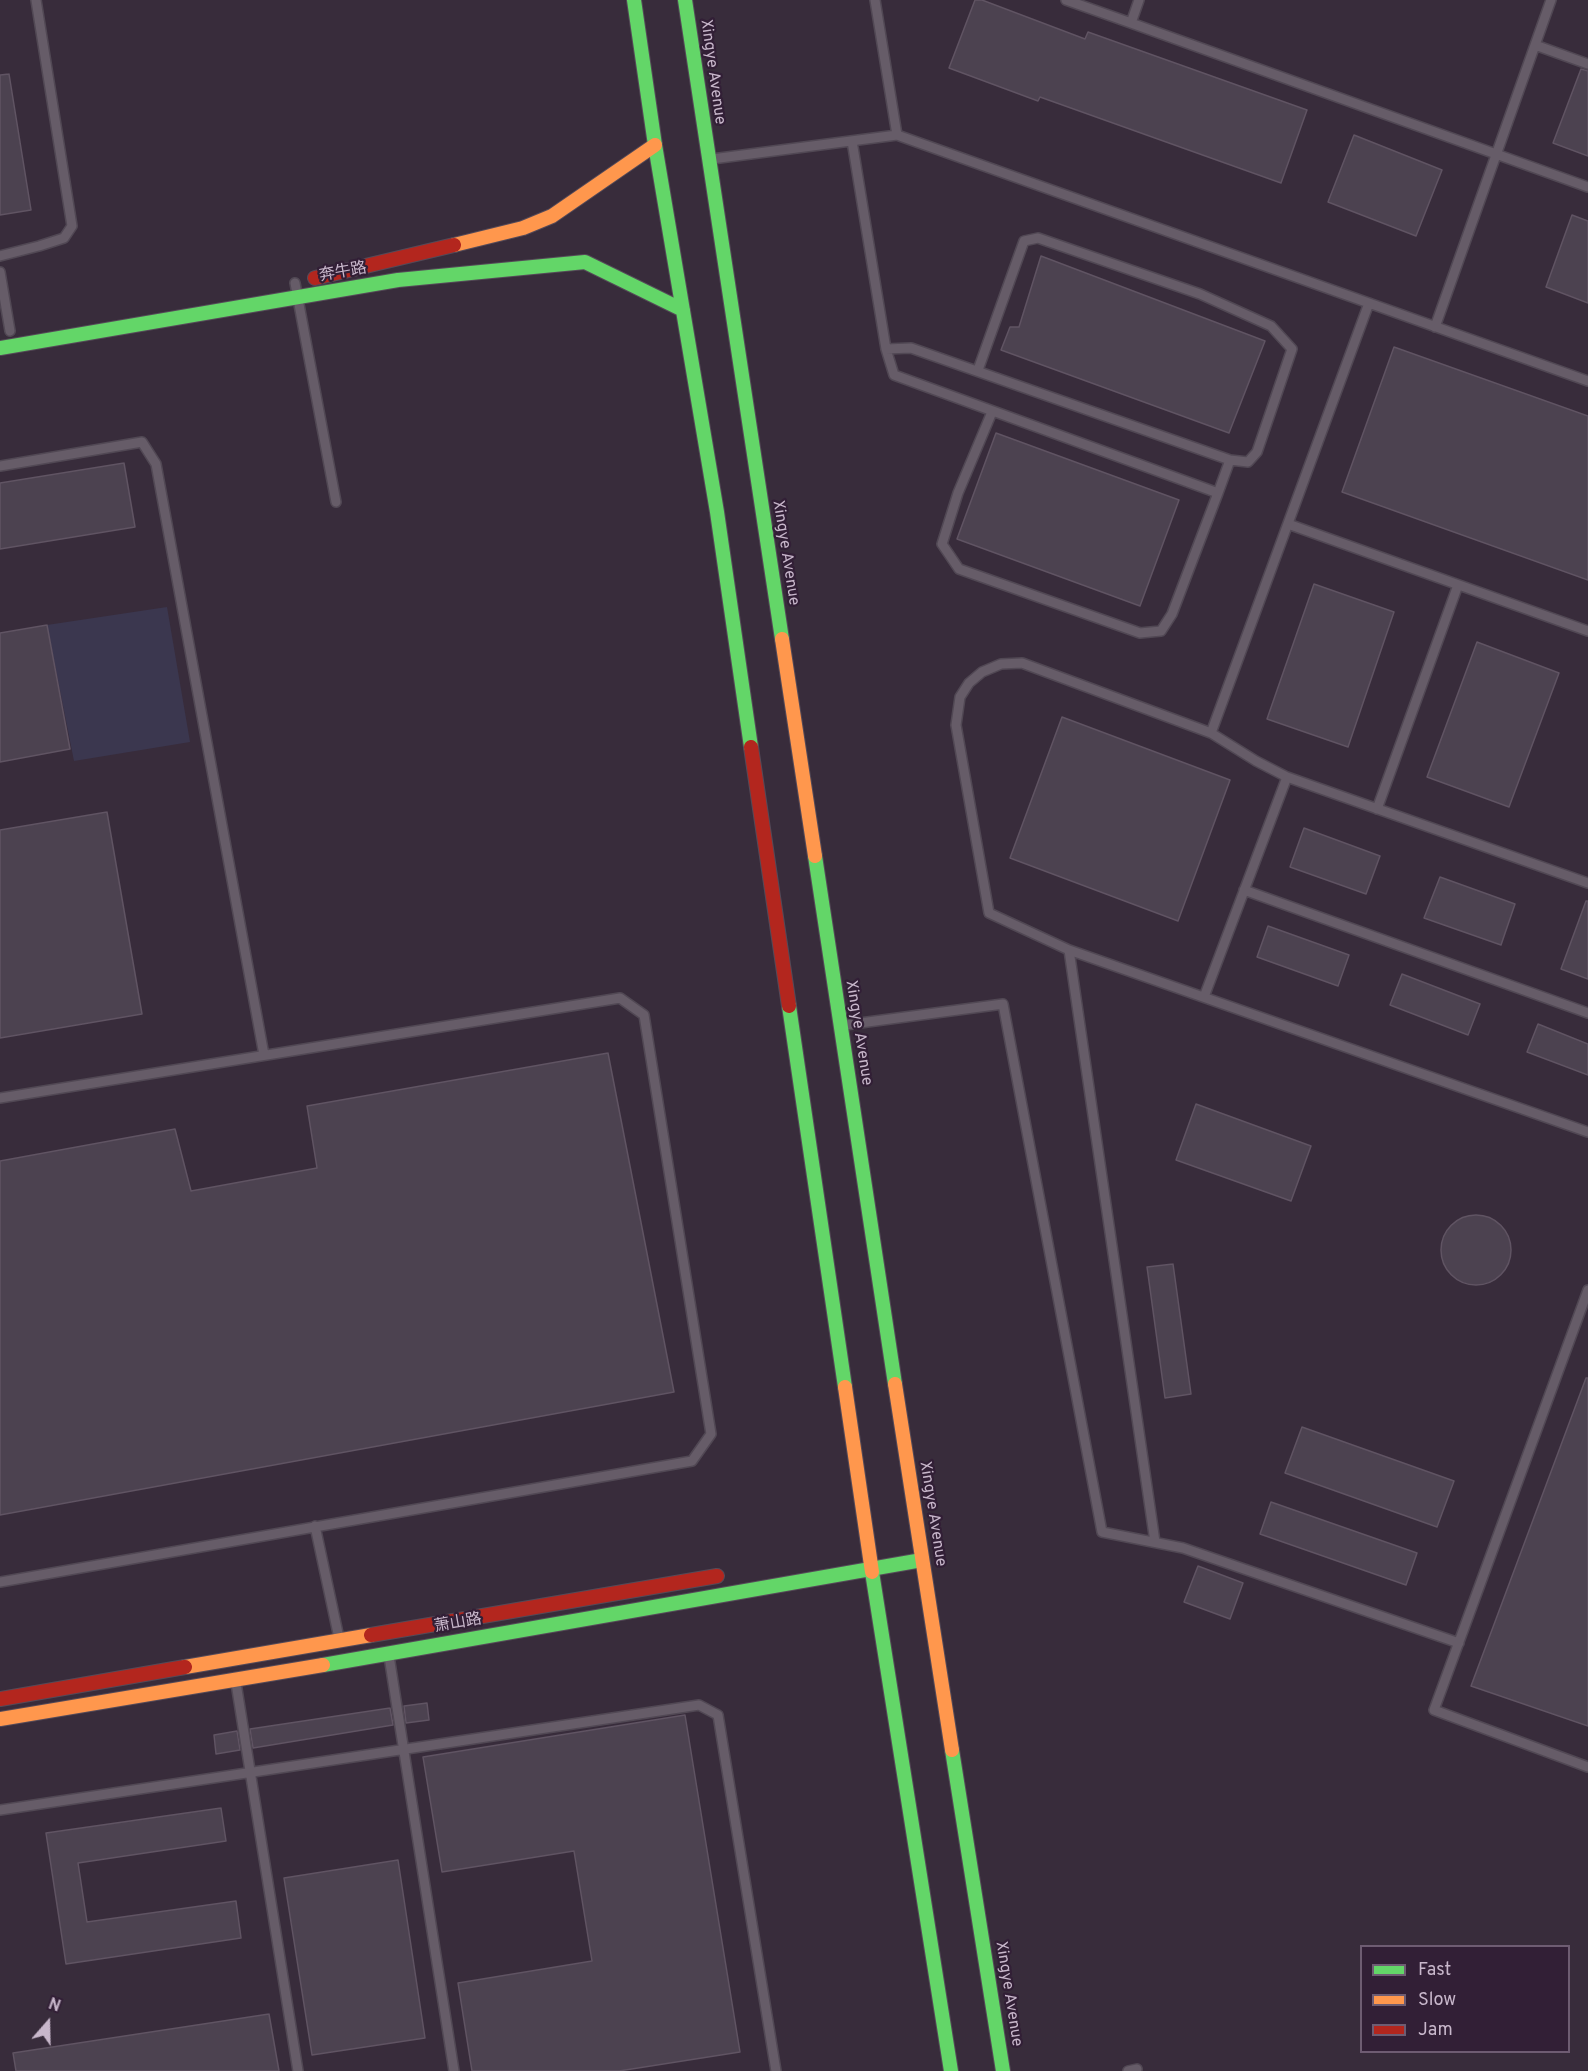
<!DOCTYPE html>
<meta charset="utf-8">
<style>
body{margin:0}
#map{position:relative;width:1588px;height:2071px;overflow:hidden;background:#382c3b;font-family:Overpass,sans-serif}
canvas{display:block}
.legend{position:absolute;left:1360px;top:1945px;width:210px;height:108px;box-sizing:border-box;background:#321f36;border:2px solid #6e5c72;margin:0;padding:8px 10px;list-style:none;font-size:18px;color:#c8b7cb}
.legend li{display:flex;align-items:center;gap:12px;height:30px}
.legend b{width:30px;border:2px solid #6e5c72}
.north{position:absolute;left:18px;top:1993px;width:60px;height:60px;-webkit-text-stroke:4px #321f36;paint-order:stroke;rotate:20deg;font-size:16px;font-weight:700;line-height:24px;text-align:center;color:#c8b7cb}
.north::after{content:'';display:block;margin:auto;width:21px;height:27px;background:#c8b7cb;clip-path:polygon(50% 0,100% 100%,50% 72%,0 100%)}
</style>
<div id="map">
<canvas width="1588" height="2071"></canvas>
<ul class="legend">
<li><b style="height:8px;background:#63d668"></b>Fast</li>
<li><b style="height:8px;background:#ff974d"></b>Slow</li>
<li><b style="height:8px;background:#b3261e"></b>Jam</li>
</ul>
<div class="north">N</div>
</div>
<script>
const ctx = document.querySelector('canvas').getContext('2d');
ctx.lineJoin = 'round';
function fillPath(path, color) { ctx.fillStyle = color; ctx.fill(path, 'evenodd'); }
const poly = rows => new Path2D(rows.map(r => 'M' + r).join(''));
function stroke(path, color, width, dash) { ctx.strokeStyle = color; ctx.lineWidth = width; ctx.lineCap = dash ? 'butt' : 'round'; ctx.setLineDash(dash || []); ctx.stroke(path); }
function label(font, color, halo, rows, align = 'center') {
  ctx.font = font + ' Overpass,"Noto Sans SC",sans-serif'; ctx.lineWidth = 4.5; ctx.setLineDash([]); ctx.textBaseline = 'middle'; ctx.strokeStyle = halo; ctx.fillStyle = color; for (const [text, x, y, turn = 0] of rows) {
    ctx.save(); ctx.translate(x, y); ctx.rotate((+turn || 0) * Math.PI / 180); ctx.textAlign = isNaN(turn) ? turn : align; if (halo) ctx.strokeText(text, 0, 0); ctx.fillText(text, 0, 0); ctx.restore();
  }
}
const green = poly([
 [167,607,190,742,74,761,47,625]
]);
const building = poly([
 [975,0,982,0,1085,39,1088,32,1307,110,1281,183,1040,97,1038,101,949,68,975,0],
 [1581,69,1588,71,1588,156,1553,143,1581,69],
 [9,74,31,210,0,215,0,75,9,74],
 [1354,135,1442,170,1416,236,1328,202,1354,135],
 [1572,215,1588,221,1588,303,1546,287,1572,215],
 [1041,256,1265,341,1229,433,1001,350,1010,327,1019,327,1041,256],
 [1394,347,1588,416,1588,580,1342,492,1394,347],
 [996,433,1179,500,1140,606,957,539,996,433],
 [124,463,135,527,0,549,0,483,124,463],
 [1314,584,1394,612,1348,747,1267,719,1314,584],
 [47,625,70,749,0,762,0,633,47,625],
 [1477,642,1559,673,1509,807,1427,777,1477,642],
 [1062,717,1230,780,1178,921,1010,858,1062,717],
 [107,812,142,1014,0,1038,0,830,107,812],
 [1304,828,1380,856,1366,894,1290,867,1304,828],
 [1440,877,1515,904,1501,945,1424,918,1440,877],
 [1586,901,1588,901,1588,979,1561,969,1586,901],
 [1268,926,1349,955,1338,986,1257,957,1268,926],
 [1402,974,1480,1004,1468,1035,1390,1005,1402,974],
 [1538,1024,1588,1044,1588,1075,1527,1052,1538,1024],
 [608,1053,674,1392,0,1515,0,1161,175,1129,191,1191,317,1168,307,1106,608,1053],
 [1196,1104,1311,1146,1291,1201,1176,1160,1196,1104],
 '1441 1250a35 35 0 1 1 70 0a35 35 0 1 1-70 0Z',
 [1173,1264,1191,1394,1165,1398,1147,1267,1173,1264],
 [1586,1378,1588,1378,1588,1726,1471,1686,1586,1378],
 [1302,1427,1454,1481,1437,1527,1285,1473,1302,1427],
 [1271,1502,1417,1553,1406,1585,1260,1534,1271,1502],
 [1198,1566,1243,1583,1230,1619,1184,1602,1198,1566],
 [427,1703,429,1720,406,1723,404,1706,427,1703],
 [390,1708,393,1725,253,1748,250,1729,390,1708],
 [685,1715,740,2052,619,2071,472,2071,458,1983,592,1961,574,1851,442,1872,423,1757,685,1715],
 [237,1731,240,1750,216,1754,214,1735,237,1731],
 [221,1808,226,1841,78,1863,87,1922,236,1901,241,1938,66,1964,46,1833,221,1808],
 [398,1860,425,2038,312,2055,284,1878,398,1860],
 [269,2014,279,2071,16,2071,13,2053,269,2014]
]);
const lane = poly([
 [875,0,897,135,1588,381],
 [1066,0,1131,23],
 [1139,0,1131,23,1588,187],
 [1535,45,1588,64],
 [852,141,886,349,911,348,1230,460,1248,462,1257,452,1292,349,1271,326,1200,294,1038,238,1024,241,978,370],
 [712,159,897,135],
 [0,256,39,246,64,238,72,226,36,0],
 [0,272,10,331],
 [295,283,336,502],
 [1435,327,1551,0],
 [886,349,894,375,1218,493,1172,614,1161,631,1140,633,959,569,942,544,958,493,992,412],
 [0,466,142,442,156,464,264,1055],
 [1218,493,1230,460],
 [1288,524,1588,631],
 [1211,733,1256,761,1287,777,1588,883],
 [1377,809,1458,585],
 [1244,890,1588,1013],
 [1069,950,989,913,956,725,960,697,969,683,982,672,1001,664,1022,663,1211,733,1369,303],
 [1204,997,1287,777],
 [845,1025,1003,1004,1102,1532,1183,1548,1459,1643],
 [0,1098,620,998,644,1015,711,1434,692,1461,0,1582],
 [1588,1290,1434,1710,1588,1767],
 [315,1526,339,1638],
 [1155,1542,1069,950,1588,1132],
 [389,1656,454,2071],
 [236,1683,298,2071],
 [0,1810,699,1705,718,1715,776,2071],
 [1128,2071,1137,2069]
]);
const fast = poly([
 [634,0,655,145,717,512,751,747],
 [685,0,782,639],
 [0,348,398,280,585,262,683,310],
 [815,856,895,1384],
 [789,1006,845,1387],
 [872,1572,951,2071],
 [323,1665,922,1560],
 [952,1750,1003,2071]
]);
const slow = poly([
 [454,245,523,228,552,216,655,145],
 [782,639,815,856],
 [895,1384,952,1750],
 [845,1387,872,1572],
 [185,1667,371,1635],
 [0,1719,323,1665]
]);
const jam = poly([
 [315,278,454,245],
 [751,747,789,1006],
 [371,1635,717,1576],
 [0,1699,185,1667]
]);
const streetNames = [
 ["Xingye Avenue",712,72,82],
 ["奔牛路",343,273,-10],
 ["Xingye Avenue",785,553,81],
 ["Xingye Avenue",858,1033,81],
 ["Xingye Avenue",932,1514,81],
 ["萧山路",458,1624,-10],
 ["Xingye Avenue",1008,1994,81]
];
fillPath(green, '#3b374f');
fillPath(building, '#4c4250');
stroke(building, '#605463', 1.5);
stroke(lane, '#514854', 12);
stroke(fast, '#554a58', 16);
stroke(slow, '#554a58', 16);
stroke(jam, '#554a58', 16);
stroke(lane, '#665c68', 9);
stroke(fast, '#63d668', 14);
stroke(slow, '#ff974d', 14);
stroke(jam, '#b3261e', 14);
label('16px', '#c8b7cb', '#321f36', streetNames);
</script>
